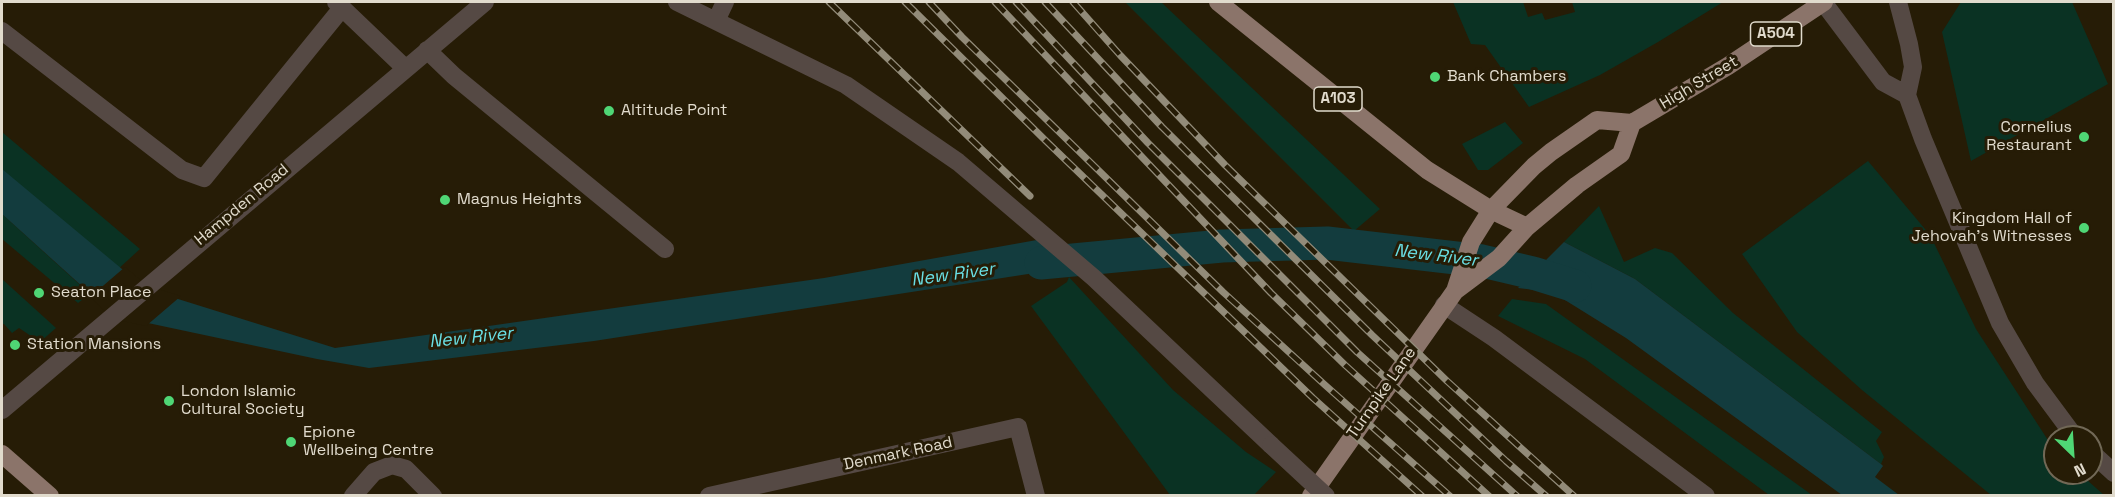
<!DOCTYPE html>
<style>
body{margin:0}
#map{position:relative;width:2115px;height:497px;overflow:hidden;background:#261c06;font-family:"Space Grotesk",sans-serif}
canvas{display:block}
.frame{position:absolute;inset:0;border:3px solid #e1dbcd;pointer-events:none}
.north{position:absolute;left:2043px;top:425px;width:60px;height:60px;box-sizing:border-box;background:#261c06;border:2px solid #716856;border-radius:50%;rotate:155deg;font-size:16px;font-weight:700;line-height:24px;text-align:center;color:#e1dbcd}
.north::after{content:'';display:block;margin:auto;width:21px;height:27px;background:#4fd675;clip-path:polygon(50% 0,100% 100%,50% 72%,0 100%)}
</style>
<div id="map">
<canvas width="2115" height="497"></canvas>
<div class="frame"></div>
<div class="north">N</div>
</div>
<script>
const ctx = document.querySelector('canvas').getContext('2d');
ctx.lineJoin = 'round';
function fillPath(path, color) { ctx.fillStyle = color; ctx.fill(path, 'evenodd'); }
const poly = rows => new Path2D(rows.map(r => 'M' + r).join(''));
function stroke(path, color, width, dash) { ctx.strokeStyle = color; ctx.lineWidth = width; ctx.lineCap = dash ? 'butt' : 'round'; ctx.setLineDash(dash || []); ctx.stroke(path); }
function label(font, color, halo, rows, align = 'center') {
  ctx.font = font + ' "Space Grotesk",sans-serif'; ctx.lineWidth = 6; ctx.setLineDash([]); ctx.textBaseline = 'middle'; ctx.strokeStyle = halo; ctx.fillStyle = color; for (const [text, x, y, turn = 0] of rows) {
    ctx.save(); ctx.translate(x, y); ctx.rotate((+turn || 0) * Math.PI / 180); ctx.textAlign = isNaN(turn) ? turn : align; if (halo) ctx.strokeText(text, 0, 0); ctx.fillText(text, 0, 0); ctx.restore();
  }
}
const green = poly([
 [1125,2,1161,2,1380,209,1354,231],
 [1453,2,1523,2,1528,17,1542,13,1545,20,1575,12,1572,2,1723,2,1658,42,1600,75,1529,107,1485,45,1471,44],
 [1961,2,2072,2,2108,84,1971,161,1942,32],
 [1505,122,1523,143,1488,170,1478,170,1462,144],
 [2,132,140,249,116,271,2,173],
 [1868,161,1930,235,1976,329,2055,451,2055,473,2079,473,2104,495,1991,495,1862,390,1797,332,1742,254],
 [1599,206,1624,262,1655,248,1672,253,1733,313,1882,432,1876,441,1884,457,1881,464,1635,279,1564,242],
 [2,214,90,294,78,303,2,239],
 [1069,277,1173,390,1246,452,1276,472,1254,495,1170,495,1031,306,1067,282],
 [2,279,56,328,40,342,19,328,12,333,4,324,2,324],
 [1512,299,1546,304,1812,495,1769,495,1585,359,1498,316]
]);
const water = poly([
 [2,169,146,289,335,348,824,278,1048,238,1080,266,594,341,369,368,317,359,115,316,2,214],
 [1564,242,1635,279,1881,464,1883,466,1875,477,1899,495,1842,495,1626,338,1552,292,1518,288]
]);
const pier = poly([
 [125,267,148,286,181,296,146,326,113,319,90,297]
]);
const canal = poly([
 [1041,263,1222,246,1327,243,1482,261,1533,273,1575,286]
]);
const minor = poly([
 [336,2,405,68],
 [677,2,846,85,958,162,1094,278,1271,445],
 [1823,2,1883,82,1907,95],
 [1898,2,1909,44,1913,67,1907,95,1923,139,2000,323,2035,383,2075,437],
 [716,21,725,2],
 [2,31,182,170,204,178,342,8],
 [427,50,454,76,665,249],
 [1444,305,1494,338,1706,496],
 [2,410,485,2],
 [2091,452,2114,473],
 [353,496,374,472,392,465,406,469,433,496],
 [709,496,1018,427,1036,496]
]);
const major = poly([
 [1218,2,1427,170,1491,210,1527,227],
 [1455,291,1471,242,1491,210,1534,166,1551,152,1597,120,1632,123,1728,66,1824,2],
 [2,454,50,496],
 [1311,496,1455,291,1499,258,1527,227,1577,185,1621,154,1632,123]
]);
const rail = poly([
 [829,2,1030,196],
 [905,2,1046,141,1313,398,1422,496],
 [929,2,962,37,1223,292,1325,385,1450,496],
 [995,2,1271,293,1345,365,1489,496],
 [1016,2,1148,143,1357,352,1517,496],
 [1045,2,1162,127,1372,335,1506,461,1546,496],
 [1073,2,1120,55,1225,165,1447,381,1574,496]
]);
const minorBridge = poly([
 [1271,445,1326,496]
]);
const markers = [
 [1435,77,6,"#4fd675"],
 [609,111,6,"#4fd675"],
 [2084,137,6,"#4fd675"],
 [445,200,6,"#4fd675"],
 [2084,228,6,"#4fd675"],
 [39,293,6,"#4fd675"],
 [15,345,6,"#4fd675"],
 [169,401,6,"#4fd675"],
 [291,442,6,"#4fd675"]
];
const shields = [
 [1776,34,51],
 [1338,99,48]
];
const shieldNames = [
 ["A504",1776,34],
 ["A103",1338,99]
];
const poiNames = [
 ["Bank Chambers",1447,77],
 ["Altitude Point",621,111],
 ["Cornelius",2072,128,"right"],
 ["Restaurant",2072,146,"right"],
 ["Magnus Heights",457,200],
 ["Kingdom Hall of",2072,219,"right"],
 ["Jehovah's Witnesses",2072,237,"right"],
 ["Seaton Place",51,293],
 ["Station Mansions",27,345],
 ["London Islamic",181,392],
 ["Cultural Society",181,410],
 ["Epione",303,433],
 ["Wellbeing Centre",303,451]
];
const streetNames = [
 ["High Street",1699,83,-31],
 ["Hampden Road",242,205,-40],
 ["Turnpike Lane",1382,393,-55],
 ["Denmark Road",898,454,-12]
];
const waterNames = [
 ["New River",1436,256,7],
 ["New River",953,275,-8],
 ["New River",471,338,-6]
];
fillPath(green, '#0a3223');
fillPath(water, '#133c3e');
fillPath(pier, '#261c06');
stroke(canal, '#133c3e', 33);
stroke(minor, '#554944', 18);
stroke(major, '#8b746a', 18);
stroke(rail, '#928b79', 7);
stroke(rail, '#261c06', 4.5, [14]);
stroke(minorBridge, '#554944', 18);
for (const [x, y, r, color] of markers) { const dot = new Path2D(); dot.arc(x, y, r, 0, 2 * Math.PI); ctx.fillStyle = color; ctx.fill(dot); stroke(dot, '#261c06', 2); }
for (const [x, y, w] of shields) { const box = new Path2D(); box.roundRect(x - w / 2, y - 12, w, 24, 4.5); ctx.fillStyle = '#261c06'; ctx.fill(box); stroke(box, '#e1dbcd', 1.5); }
label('bold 15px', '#e1dbcd', null, shieldNames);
label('16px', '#e1dbcd', '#261c06', poiNames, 'left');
label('16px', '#e1dbcd', '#261c06', streetNames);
label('italic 18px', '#69dee3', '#261c06', waterNames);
</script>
